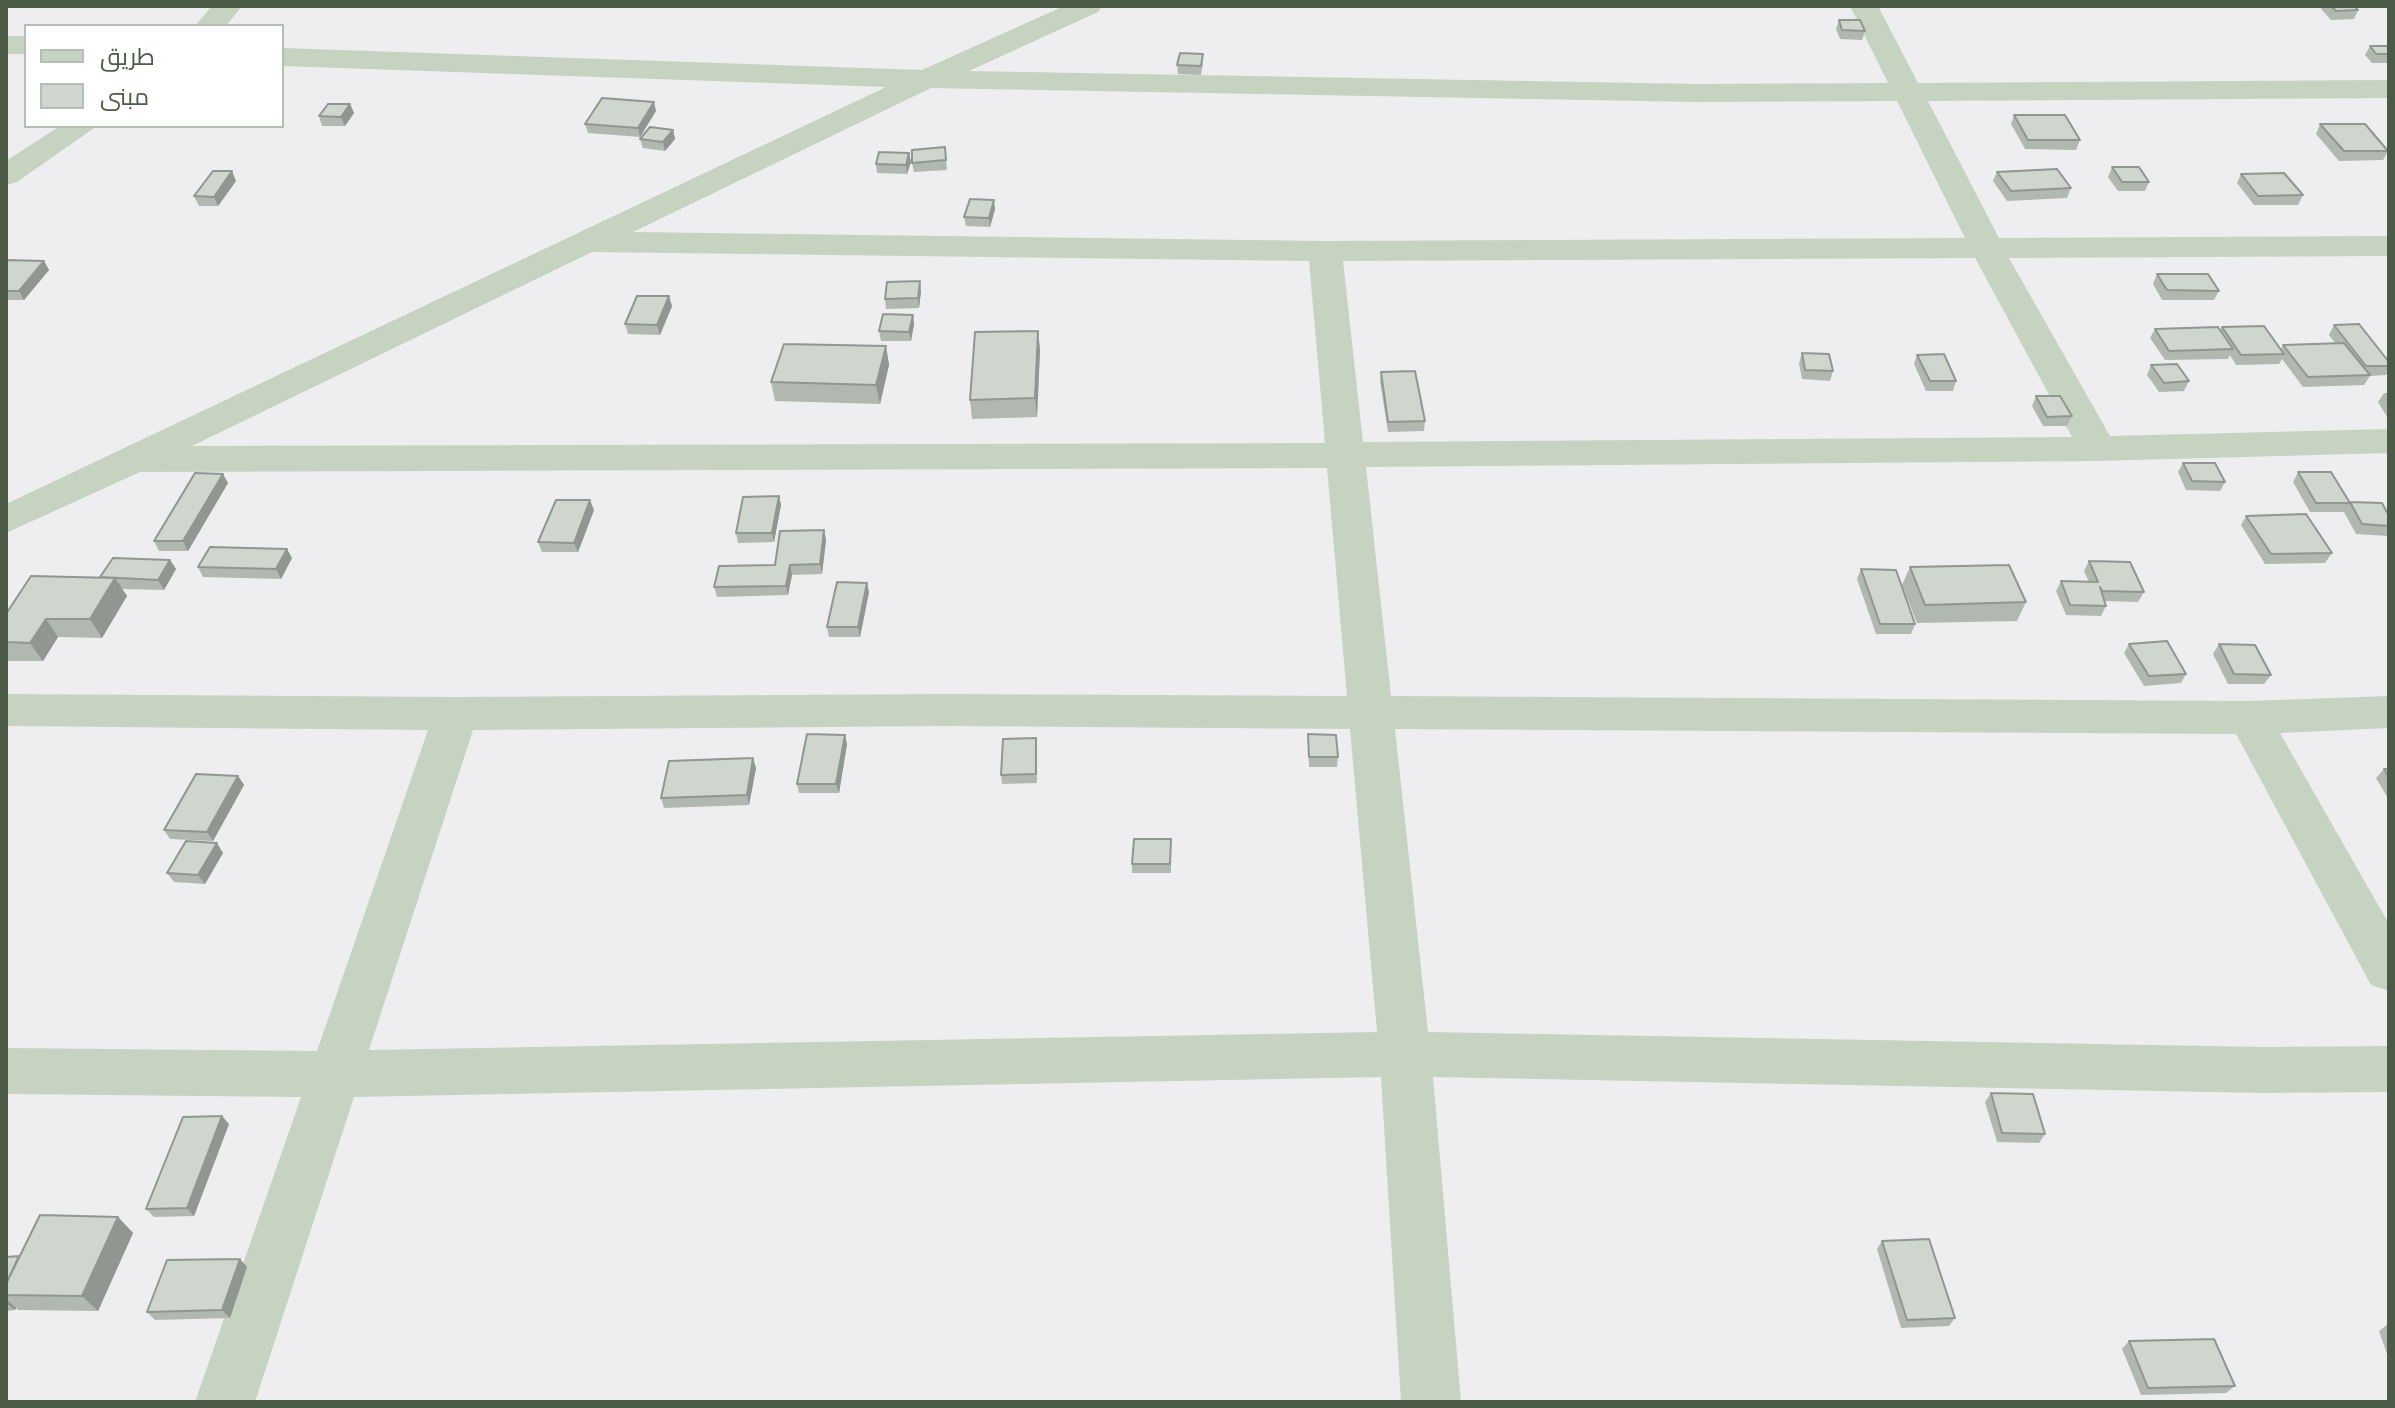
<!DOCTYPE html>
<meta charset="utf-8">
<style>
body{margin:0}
#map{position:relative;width:2395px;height:1408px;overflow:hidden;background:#eeeef0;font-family:"Public Sans",Cairo,sans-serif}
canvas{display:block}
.frame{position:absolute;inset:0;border:8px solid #4c5b46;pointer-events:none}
.legend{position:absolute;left:24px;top:24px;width:260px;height:104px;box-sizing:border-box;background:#fff;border:2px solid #b7bdb5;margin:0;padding:10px 14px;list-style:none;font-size:24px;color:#4c5b46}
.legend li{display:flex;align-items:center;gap:16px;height:40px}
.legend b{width:40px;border:2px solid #b7bdb5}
</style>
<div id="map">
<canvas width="2395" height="1408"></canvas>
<div class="frame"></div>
<ul class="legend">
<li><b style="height:10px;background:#c6d3c1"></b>طريق</li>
<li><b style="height:22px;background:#ced6cd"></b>مبنى</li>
</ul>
</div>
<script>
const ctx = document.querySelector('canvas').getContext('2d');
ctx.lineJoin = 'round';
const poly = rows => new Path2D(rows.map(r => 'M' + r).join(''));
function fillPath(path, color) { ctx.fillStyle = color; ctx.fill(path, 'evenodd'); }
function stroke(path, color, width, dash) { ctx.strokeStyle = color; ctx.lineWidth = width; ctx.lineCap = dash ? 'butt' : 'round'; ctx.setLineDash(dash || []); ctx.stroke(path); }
const minor = poly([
 [212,6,242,6,226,26,195,26,212,6],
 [1064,6,1102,6,1098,12,969,71,1696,84,1888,83,1850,6,1878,6,1918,83,2389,80,2389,98,1928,101,1999,238,2389,236,2389,256,2009,258,2110,436,2389,429,2389,453,2098,461,1366,467,1391,696,2249,701,2389,696,2389,728,2280,733,2389,924,2389,991,2371,985,2236,734,1395,729,1428,1032,2263,1047,2389,1046,2389,1092,2263,1093,1433,1077,1461,1402,1401,1402,1381,1077,354,1097,255,1402,195,1402,301,1097,6,1094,6,1048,317,1051,428,730,6,726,6,694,456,697,947,694,1347,696,1327,468,140,472,6,533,6,504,886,87,282,66,282,48,922,70,1064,6],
 [931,88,1696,102,1897,101,1965,238,1325,241,633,232,931,88],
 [592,252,1309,261,1325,443,192,446,592,252],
 [1975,258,2072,437,1363,442,1343,261,1975,258],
 [947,726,1350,729,1377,1032,369,1050,473,730,947,726],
 [6,36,26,36,26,54,6,54,6,36],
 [60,126,97,126,17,182,6,185,6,161,60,126]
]);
const wall = poly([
 [2322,6,2354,6,2358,10,2354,19,2331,20,2321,9],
 [1839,20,1865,31,1862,40,1840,39,1836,29],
 [2370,46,2389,46,2389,63,2372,63,2365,55],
 [1203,63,1201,75,1178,74,1177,65],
 [350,104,354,113,345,126,322,126,319,116],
 [656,111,640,137,588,133,585,124],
 [2014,115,2080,140,2076,150,2025,149,2011,124],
 [2320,124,2388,151,2383,160,2339,161,2316,134],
 [673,130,675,139,665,151,643,148,640,139],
 [945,147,947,170,914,172,912,163],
 [909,153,911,162,907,174,877,173,876,164],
 [2112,167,2149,182,2145,191,2118,191,2108,177],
 [1997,172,2071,188,2067,198,2007,201,1993,181],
 [2241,174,2303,195,2298,205,2254,205,2237,183],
 [236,181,218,206,199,206,194,196],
 [995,209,990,227,966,226,964,217],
 [6,260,44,261,49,270,24,300,6,300],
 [2157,274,2219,291,2214,300,2162,300,2153,284],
 [921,291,919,308,886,309,885,299],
 [672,306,660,335,628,334,625,324],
 [913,315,914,324,911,341,881,341,879,331],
 [2334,325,2389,362,2389,370,2386,375,2370,376,2364,385,2303,387,2282,359,2279,364,2236,365,2230,355,2228,359,2165,360,2150,338,2155,329,2220,331,2222,327,2281,350,2283,345,2335,343,2329,335],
 [1038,331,1040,350,1037,417,972,419,970,400],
 [886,346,889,365,880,404,775,401,771,382],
 [1802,353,1833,371,1830,381,1802,379,1799,363],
 [1917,355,1956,381,1953,391,1926,391,1914,364],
 [2151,365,2189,381,2184,391,2159,392,2147,375],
 [1381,372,1425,421,1424,431,1388,432,1380,381],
 [2384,393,2389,393,2389,420,2378,402],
 [2036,396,2072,416,2067,426,2043,426,2032,406],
 [2183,463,2225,482,2220,491,2186,490,2178,472],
 [2298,472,2349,503,2389,516,2389,534,2388,536,2356,534,2344,512,2310,512,2293,482],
 [228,483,188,551,159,551,154,541],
 [779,496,781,505,774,542,738,543,736,533],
 [594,510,578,552,542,552,538,542],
 [2246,516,2332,553,2325,563,2265,564,2241,525],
 [824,530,826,540,822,574,792,575,788,595,717,597,714,587,775,565],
 [292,558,281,579,203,577,198,567],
 [170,560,176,569,164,590,122,589,127,596,102,638,58,637,43,661,6,661,6,614,100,577],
 [2089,561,2144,592,2138,602,2104,601,2106,606,2101,616,2066,615,2056,591,2061,581,2089,582,2084,571],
 [1910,567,2026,602,2017,621,1917,623,1902,585],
 [1861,569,1915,624,1911,634,1876,634,1857,579],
 [869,592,860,637,829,637,827,627],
 [2129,644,2186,674,2181,683,2144,686,2124,653],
 [2219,644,2271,675,2264,684,2228,684,2213,654],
 [1308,734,1338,757,1337,767,1309,767],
 [1036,738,1037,783,1002,784,1001,775],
 [847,744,839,793,799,793,797,784],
 [756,768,749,805,664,808,661,798],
 [2384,769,2389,769,2389,800,2376,778],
 [238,776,244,785,213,841,170,839,164,830],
 [1171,839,1171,873,1132,873,1132,864],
 [223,853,205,884,174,882,167,873],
 [1991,1093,2045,1134,2039,1143,1997,1142,1985,1102],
 [229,1124,194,1216,154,1217,146,1209],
 [118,1217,133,1233,98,1311,18,1310,16,1308,15,1310,6,1311,6,1257,19,1256],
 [1882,1241,1955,1318,1949,1326,1901,1328,1877,1249],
 [247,1267,230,1318,155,1320,147,1312],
 [2388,1324,2389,1324,2389,1360,2379,1331],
 [2129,1341,2235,1386,2226,1393,2141,1395,2122,1349]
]);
const shadedWall = poly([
 [654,102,656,111,640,137,638,128],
 [350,104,354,113,345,126,341,117],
 [673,130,675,139,665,151,663,142],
 [909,153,911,162,907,174,906,165],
 [232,171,236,181,218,206,214,197],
 [994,200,995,209,990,227,989,218],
 [44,261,49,270,24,300,19,291],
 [920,281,921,291,919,308,918,298],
 [669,296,672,306,660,335,657,325],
 [913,315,914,324,911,341,909,332],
 [1038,331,1040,350,1037,417,1035,398],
 [886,346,889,365,880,404,876,385],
 [223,474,228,483,188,551,183,541],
 [779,496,781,505,774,542,772,533],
 [590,500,594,510,578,552,574,543],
 [824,530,826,540,822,574,820,564],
 [287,549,292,558,281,579,276,569],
 [170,560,176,569,164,590,158,580],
 [790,565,792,575,788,595,786,586],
 [115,578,127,596,102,638,90,619],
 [867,583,869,592,860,637,858,627],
 [46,619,58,637,43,661,30,643],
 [845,735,847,744,839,793,836,784],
 [753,758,756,768,749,805,747,795],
 [238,776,244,785,213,841,207,832],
 [217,843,223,853,205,884,198,875],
 [222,1116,229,1124,194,1216,187,1208],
 [118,1217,133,1233,98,1311,82,1296],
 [240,1259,247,1267,230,1318,222,1310],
 [7,1300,16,1308,15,1310,6,1303]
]);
const building = poly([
 [2331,6,2354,6,2358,10,2336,11,2331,6],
 [1839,20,1860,20,1865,31,1842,30,1839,20],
 [2370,46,2389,46,2389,54,2376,54,2370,46],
 [1180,53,1203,54,1201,66,1177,65,1180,53],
 [602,98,654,102,638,128,585,124,602,98],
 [328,104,350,104,341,117,319,116,328,104],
 [2014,115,2065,115,2080,140,2028,140,2014,115],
 [2320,124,2365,124,2388,151,2344,151,2320,124],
 [650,127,673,130,663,142,640,139,650,127],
 [945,147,946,160,912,163,912,150,945,147],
 [879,152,909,153,906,165,876,164,879,152],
 [2112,167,2139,167,2149,182,2122,182,2112,167],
 [2057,169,2071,188,2011,191,1997,172,2057,169],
 [213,171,232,171,214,197,194,196,213,171],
 [2284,173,2303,195,2258,196,2241,174,2284,173],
 [970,199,994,200,989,218,964,217,970,199],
 [6,260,44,261,19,291,6,291,6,260],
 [2157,274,2208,274,2219,291,2167,290,2157,274],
 [920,281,918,298,885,299,887,282,920,281],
 [637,296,669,296,657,325,625,324,637,296],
 [883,314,913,315,909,332,879,331,883,314],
 [2359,324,2389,362,2389,366,2366,366,2334,325,2359,324],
 [2264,326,2284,354,2241,355,2222,327,2264,326],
 [2218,327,2233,349,2169,351,2155,329,2218,327],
 [1038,331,1035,398,970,400,975,332,1038,331],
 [2344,343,2370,375,2308,377,2283,345,2344,343],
 [784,344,886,346,876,385,771,382,784,344],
 [1802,353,1829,354,1833,371,1805,370,1802,353],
 [1944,354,1956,381,1930,381,1917,355,1944,354],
 [2177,364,2189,381,2164,383,2151,365,2177,364],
 [1415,371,1425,421,1388,422,1381,372,1415,371],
 [2036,396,2060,396,2072,416,2047,417,2036,396],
 [2183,463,2215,463,2225,482,2192,481,2183,463],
 [2298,472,2331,472,2350,503,2316,503,2298,472],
 [195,473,223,474,183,541,154,541,195,473],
 [779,496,772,533,736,533,743,497,779,496],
 [556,500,590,500,574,543,538,542,556,500],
 [2350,502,2382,503,2389,516,2389,526,2362,524,2350,502],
 [2306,514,2332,553,2271,554,2246,516,2306,514],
 [824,530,820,564,790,565,786,586,714,587,719,566,775,565,780,531,824,530],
 [210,547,287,549,276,569,198,567,210,547],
 [113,558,170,560,158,580,100,577,113,558],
 [2089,561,2130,562,2144,592,2102,591,2100,587,2106,606,2070,605,2061,581,2098,582,2089,561],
 [2009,565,2026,602,1925,605,1910,567,2009,565],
 [1861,569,1896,570,1915,624,1880,624,1861,569],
 [31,576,115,578,90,619,46,619,30,643,6,642,6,614,31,576],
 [837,582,867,583,858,627,827,627,837,582],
 [2167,641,2186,674,2149,676,2129,644,2167,641],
 [2219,644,2255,645,2271,675,2234,674,2219,644],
 [807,734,845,735,836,784,797,784,807,734],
 [1308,734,1336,735,1338,757,1309,757,1308,734],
 [1036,738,1036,774,1001,775,1003,739,1036,738],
 [753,758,747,795,661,798,669,761,753,758],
 [2384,769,2389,769,2389,778,2384,769],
 [196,774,238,776,207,832,164,830,196,774],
 [1134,839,1171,839,1170,864,1132,864,1134,839],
 [186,841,217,843,198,875,167,873,186,841],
 [1991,1093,2033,1094,2045,1134,2002,1133,1991,1093],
 [222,1116,187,1208,146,1209,183,1117,222,1116],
 [40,1215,118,1217,82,1296,6,1295,6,1284,40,1215],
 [1929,1239,1955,1318,1907,1320,1882,1241,1929,1239],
 [19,1256,6,1284,6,1257,19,1256],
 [240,1259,222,1310,147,1312,167,1260,240,1259],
 [2214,1339,2235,1386,2148,1388,2129,1341,2214,1339]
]);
fillPath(minor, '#c6d3c1');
fillPath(wall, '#b1b8b0');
fillPath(shadedWall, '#909690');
fillPath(building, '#ced6cd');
stroke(building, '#909690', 2);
</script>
